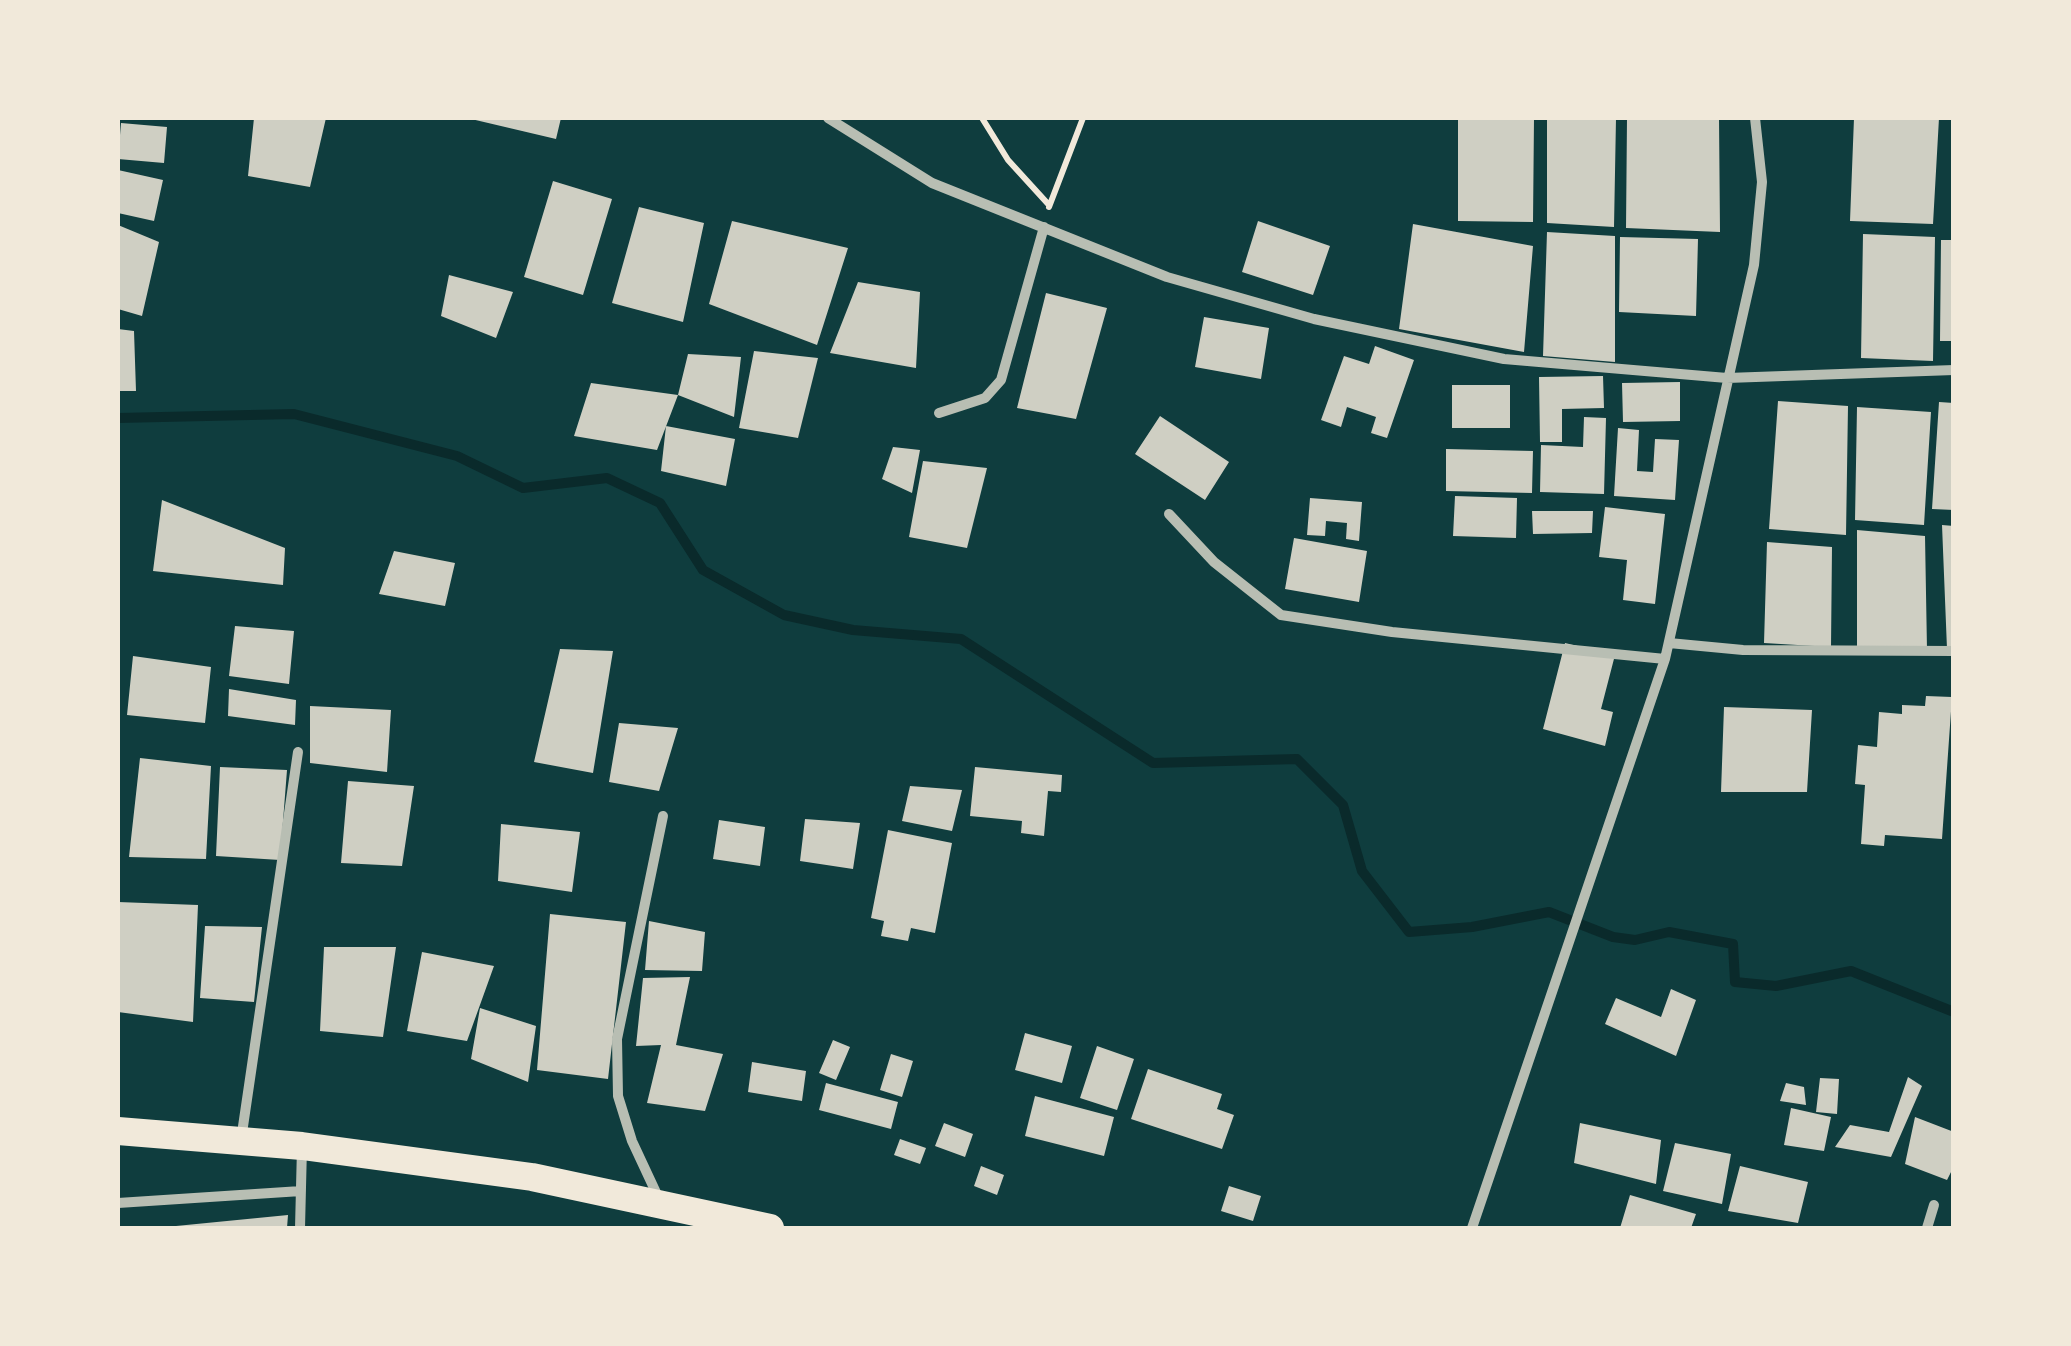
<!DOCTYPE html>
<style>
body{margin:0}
#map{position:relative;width:2071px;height:1346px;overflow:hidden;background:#0f3d3e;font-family:"PT Sans",sans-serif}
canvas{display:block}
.frame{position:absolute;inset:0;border:120px solid #f1e9da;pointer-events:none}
</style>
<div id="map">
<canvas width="2071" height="1346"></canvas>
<div class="frame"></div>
</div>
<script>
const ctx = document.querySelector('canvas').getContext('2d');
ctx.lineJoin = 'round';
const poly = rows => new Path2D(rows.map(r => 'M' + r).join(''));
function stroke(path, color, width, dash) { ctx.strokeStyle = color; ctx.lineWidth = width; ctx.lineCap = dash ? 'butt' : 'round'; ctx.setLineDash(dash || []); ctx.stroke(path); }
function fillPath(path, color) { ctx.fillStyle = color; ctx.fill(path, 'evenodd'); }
const stream = poly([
 [118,418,294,414,457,456,523,488,607,478,660,503,703,570,784,615,853,630,961,639,1153,763,1297,759,1343,805,1362,871,1409,932,1472,927,1549,912,1613,937,1635,940,1669,932,1733,944,1735,982,1776,986,1851,971,1954,1012]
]);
const building = poly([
 [254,118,326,118,310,187,248,176],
 [467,118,561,118,556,139],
 [1458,118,1534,118,1533,222,1458,221],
 [1547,118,1616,118,1614,227,1547,223],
 [1627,118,1719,118,1720,232,1626,228],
 [1854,118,1939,118,1933,224,1850,221],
 [121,123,167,127,164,163,118,159],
 [118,170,163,180,154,221,118,213],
 [553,181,612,199,583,295,524,277],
 [639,207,704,223,683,322,612,303],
 [732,221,848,248,817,345,709,304],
 [1258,221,1330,246,1313,295,1242,272],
 [1413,224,1533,246,1524,352,1399,329],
 [118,225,159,242,142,316,118,309],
 [1547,232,1615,236,1615,362,1543,356],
 [1863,234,1935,237,1933,361,1861,358],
 [1620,237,1698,239,1696,316,1619,312],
 [1941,240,1954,240,1954,341,1940,341],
 [449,275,513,292,496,338,441,316],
 [858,282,920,292,916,368,830,353],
 [1046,293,1107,308,1076,419,1017,408],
 [1204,317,1269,328,1261,379,1195,367],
 [118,329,134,331,136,391,118,391],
 [1375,346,1414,360,1387,438,1371,433,1376,417,1347,407,1341,427,1321,420,1344,356,1369,364],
 [754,351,818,358,798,438,739,428],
 [688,354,741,357,734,417,678,395],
 [1603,376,1604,408,1562,409,1562,442,1540,442,1539,377],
 [1680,382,1680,421,1623,422,1622,383],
 [591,383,678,395,657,450,574,436],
 [1452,385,1510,385,1510,428,1452,428],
 [1778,401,1848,406,1846,535,1769,529],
 [1939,402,1954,403,1954,510,1932,509],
 [1857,407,1931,412,1924,525,1855,520],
 [1160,416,1229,462,1205,500,1135,454],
 [1584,417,1606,418,1604,494,1540,492,1541,445,1583,447],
 [666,426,735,439,726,486,661,471],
 [1618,428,1639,430,1637,471,1653,472,1655,439,1679,440,1675,500,1614,496],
 [893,447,920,450,912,493,882,479],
 [1446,449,1533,451,1532,493,1446,491],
 [923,461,987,468,967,548,909,537],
 [1455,496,1517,498,1516,538,1453,536],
 [1310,498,1362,502,1359,541,1346,539,1347,523,1326,521,1325,536,1307,535],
 [162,500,285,548,283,585,153,571],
 [1605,507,1665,514,1655,604,1623,600,1627,560,1599,557],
 [1532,511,1593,511,1592,533,1533,534],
 [1942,525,1954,526,1954,650,1947,649],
 [1857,530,1925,536,1927,650,1857,646],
 [1294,538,1367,551,1359,602,1285,589],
 [1767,542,1832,547,1831,647,1764,643],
 [394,551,455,563,445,606,379,594],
 [235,626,294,631,289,684,229,676],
 [1565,643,1615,655,1601,709,1613,712,1605,746,1543,729],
 [560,649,613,651,593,773,534,762],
 [133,656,211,667,205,723,127,715],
 [229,689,296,700,295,725,228,716],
 [1926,696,1952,697,1942,839,1885,835,1884,846,1861,844,1865,785,1855,784,1858,745,1877,747,1879,712,1902,714,1902,705,1925,706],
 [310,706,391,710,387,772,310,763],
 [1724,707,1812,710,1807,792,1721,792],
 [619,723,678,728,659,791,609,782],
 [140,758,211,766,206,859,129,857],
 [220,767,287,770,280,860,216,856],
 [975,767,1062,775,1061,792,1048,791,1044,836,1021,833,1022,821,970,816],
 [348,781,414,786,402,866,341,863],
 [910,786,962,790,952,831,902,821],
 [805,819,860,823,853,869,800,861],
 [719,820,765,827,760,866,713,859],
 [501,824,580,832,572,892,498,881],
 [888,830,952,843,935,933,911,928,908,941,881,936,884,921,871,918],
 [118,902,198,905,193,1022,118,1012],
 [550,914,626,922,608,1079,537,1070],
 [649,921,705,932,702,971,645,970],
 [205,926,262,927,254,1002,200,998],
 [324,947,396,947,383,1037,320,1031],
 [422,952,494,966,467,1041,407,1031],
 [690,977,676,1045,723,1054,705,1111,647,1103,661,1045,636,1046,643,978],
 [1671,989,1696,1000,1676,1056,1605,1024,1616,998,1661,1017],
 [480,1008,536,1026,528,1082,471,1059],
 [1025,1033,1072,1046,1062,1083,1015,1070],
 [833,1040,850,1047,836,1080,819,1073],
 [1097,1046,1134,1059,1117,1110,1080,1098],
 [891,1054,913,1061,902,1097,880,1090],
 [752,1062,806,1071,802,1101,748,1092],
 [1148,1069,1222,1094,1217,1109,1234,1115,1222,1149,1131,1119],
 [1908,1077,1922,1086,1891,1157,1835,1147,1850,1125,1889,1132],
 [1820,1078,1839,1079,1837,1114,1816,1112],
 [826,1083,898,1102,891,1129,819,1110],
 [1786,1083,1804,1087,1806,1105,1780,1101],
 [1035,1096,1114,1117,1104,1156,1025,1136],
 [1791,1108,1831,1117,1824,1151,1784,1145],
 [1915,1117,1954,1132,1954,1166,1947,1180,1905,1164],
 [944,1123,973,1134,965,1157,935,1146],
 [1580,1123,1661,1140,1656,1184,1574,1163],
 [900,1139,926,1148,920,1164,894,1155],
 [1675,1143,1731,1154,1722,1204,1663,1191],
 [981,1166,1004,1175,997,1195,974,1186],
 [1740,1166,1808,1182,1798,1223,1728,1211],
 [1229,1186,1261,1196,1253,1221,1221,1211],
 [1630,1195,1696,1214,1691,1228,1620,1228],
 [288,1215,287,1228,176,1228,176,1226]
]);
const path = poly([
 [982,118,1008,160,1049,205],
 [1049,207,1083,118]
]);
const minor = poly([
 [828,118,932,183,1167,277,1314,319,1504,359,1727,378,1954,370],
 [939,413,985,398,1001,380,1044,227],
 [1169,514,1214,562,1281,615,1392,632,1665,659],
 [1669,643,1743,650,1954,651],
 [241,1140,298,752],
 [660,1201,632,1141,618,1096,617,1039,663,816],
 [118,1203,301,1191],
 [300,1228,302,1147],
 [1472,1228,1665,659,1754,265,1762,182,1755,118],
 [1927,1228,1934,1205]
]);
const trunk = poly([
 [118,1131,302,1146,532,1177,770,1228]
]);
stroke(stream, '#0a2a2b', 10);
fillPath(building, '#cfcfc3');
stroke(path, '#f1e9da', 6);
stroke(minor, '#b8beb3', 10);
stroke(trunk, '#f1e9da', 28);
</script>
